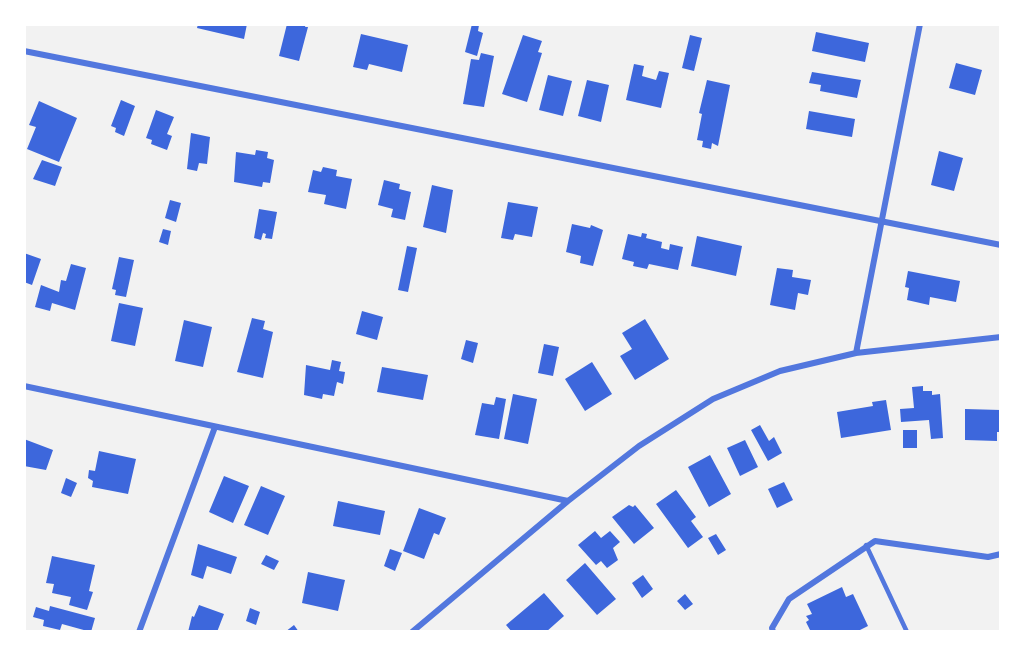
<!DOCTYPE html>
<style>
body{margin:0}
#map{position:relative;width:1025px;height:656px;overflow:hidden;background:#f2f2f2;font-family:"DejaVu Sans",sans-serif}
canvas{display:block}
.frame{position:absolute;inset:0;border:26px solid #fff;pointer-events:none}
</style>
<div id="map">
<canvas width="1025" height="656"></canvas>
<div class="frame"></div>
</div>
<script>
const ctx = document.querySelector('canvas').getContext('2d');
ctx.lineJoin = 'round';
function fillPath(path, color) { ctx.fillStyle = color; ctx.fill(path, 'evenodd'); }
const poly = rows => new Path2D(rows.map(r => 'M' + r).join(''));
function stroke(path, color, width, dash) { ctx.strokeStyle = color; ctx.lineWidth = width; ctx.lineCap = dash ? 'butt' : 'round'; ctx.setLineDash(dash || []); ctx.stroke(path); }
const building = poly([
 [198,24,247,24,244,39,197,28],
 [287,24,306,24,305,27,308,27,299,61,279,56],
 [472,24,479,25,478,31,483,33,477,56,465,52],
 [816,32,869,43,865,62,812,51],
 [361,34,408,45,402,72,369,64,367,70,353,67],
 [523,35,542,41,538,52,542,53,527,102,502,94],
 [690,35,702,38,694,71,682,68],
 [481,53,494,56,484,107,463,104,471,59,479,60],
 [956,63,982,70,975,95,949,88],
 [634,64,644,66,642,76,656,80,659,71,669,73,661,108,626,100],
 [812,72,861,80,857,98,820,91,821,85,809,83],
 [548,75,572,81,563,116,539,110],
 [587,80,609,85,601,122,578,116],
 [707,80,730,85,718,146,712,143,711,149,702,147,703,141,697,140,702,114,699,113],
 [121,100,135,106,124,136,115,132,116,128,111,126],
 [39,101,77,118,59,162,27,149,36,127,29,125],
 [156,110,174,117,167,134,172,136,167,150,151,144,152,140,146,138],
 [809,111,855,119,852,137,806,129],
 [191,133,210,137,207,164,199,163,197,171,187,169],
 [256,150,268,152,267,158,274,160,270,183,263,182,262,187,234,182,236,152,255,155],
 [939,151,963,158,954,191,931,185],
 [42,160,62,167,55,186,33,179],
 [323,167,337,170,336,176,352,179,346,209,324,204,326,195,308,192,313,170,321,172],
 [384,180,400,184,399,189,411,192,405,220,391,217,393,209,378,205],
 [432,185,453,190,446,233,423,227],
 [170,200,181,203,176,222,165,218],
 [508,202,538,207,532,237,515,234,513,240,501,238],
 [259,209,277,212,272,239,265,238,266,234,263,233,261,240,254,238],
 [572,224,590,228,591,225,603,230,593,266,580,263,581,256,566,252],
 [163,229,171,231,168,245,159,242],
 [642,233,647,234,646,238,662,242,661,248,669,250,670,244,683,247,678,270,649,264,647,269,633,266,634,262,622,259,628,234,641,237],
 [697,236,742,246,736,276,691,266],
 [407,246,417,248,408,292,398,290],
 [24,253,41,259,32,285,24,282],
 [119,257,134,260,126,297,115,295,116,290,112,289],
 [71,264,86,268,75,310,52,303,50,311,35,307,41,285,59,292,61,280,66,281],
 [777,268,793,270,792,277,811,280,808,295,798,293,795,310,770,305],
 [908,271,960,281,956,302,930,297,929,305,907,300,909,288,905,287],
 [119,303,143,308,135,346,111,341],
 [362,311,383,317,377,340,356,334],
 [252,318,265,321,263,329,273,332,263,378,237,372],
 [645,319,669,359,635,380,620,356,632,349,622,333],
 [184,320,212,327,203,367,175,361],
 [466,340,478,343,473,363,461,359],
 [544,344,559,347,553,376,538,373],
 [332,360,341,362,339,371,345,372,343,384,337,382,334,396,323,394,322,399,304,395,306,365,330,370],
 [592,362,612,394,585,411,565,379],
 [382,367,428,375,423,400,377,392],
 [923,386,923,391,932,391,932,395,940,394,943,438,931,439,929,420,901,422,900,409,914,408,912,387],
 [513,394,537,399,528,444,504,439],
 [496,397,506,399,499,439,475,435,482,403,494,405],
 [886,400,891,430,841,438,837,412,873,406,872,402],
 [965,409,1001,410,1001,432,997,432,997,441,965,440],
 [760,425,769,441,774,437,782,453,768,461,751,430],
 [903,430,917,430,917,448,903,448],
 [24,439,53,450,46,470,24,466],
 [745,440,758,467,740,476,727,448],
 [99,451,136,459,128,494,92,487,93,481,88,478,89,470,95,471],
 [710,455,731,494,709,507,688,467],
 [224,476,249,486,233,523,209,512],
 [66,478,77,483,71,497,61,493],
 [784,482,793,500,777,508,768,489],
 [261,486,285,496,268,535,244,525],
 [676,490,696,517,691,521,703,537,688,548,656,504],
 [338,501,385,511,380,535,333,526],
 [629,505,633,507,635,505,654,528,634,544,612,517],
 [419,508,446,518,439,535,434,533,424,559,403,551],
 [595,531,601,538,610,531,620,542,613,548,618,560,607,568,601,561,596,565,578,545],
 [716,534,726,550,718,555,708,538],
 [198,544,237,557,231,574,207,566,203,579,191,575],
 [390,549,402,553,395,571,384,566],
 [266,555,279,561,274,570,261,564],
 [52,556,95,565,89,591,93,592,87,610,69,605,71,597,52,593,54,584,46,583],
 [585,563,616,599,597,615,566,580],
 [308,572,345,580,338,611,302,603],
 [643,575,653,589,642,598,632,583],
 [842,587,846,597,853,594,868,626,860,630,861,632,811,632,806,622,809,620,806,616,812,614,807,604],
 [544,593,564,616,546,632,512,632,506,625],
 [685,594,693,604,685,610,677,601],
 [199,605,224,614,217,632,188,632,192,616,194,617],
 [50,606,95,618,91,632,62,624,60,630,43,626,44,620,33,617,36,607,49,611],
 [250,608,260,612,256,625,246,621],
 [294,625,299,632,285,632]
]);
const service = poly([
 [866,545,907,632]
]);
const minor = poly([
 [24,51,1001,245],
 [856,353,920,24],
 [24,386,568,501],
 [139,632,215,427],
 [412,632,568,501,639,446,713,399,780,371,856,353,1001,337],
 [773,632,772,628,789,599,875,541,988,557,1001,554]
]);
fillPath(building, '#3d67dc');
stroke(service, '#5277de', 4.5);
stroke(minor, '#5277de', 6);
</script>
